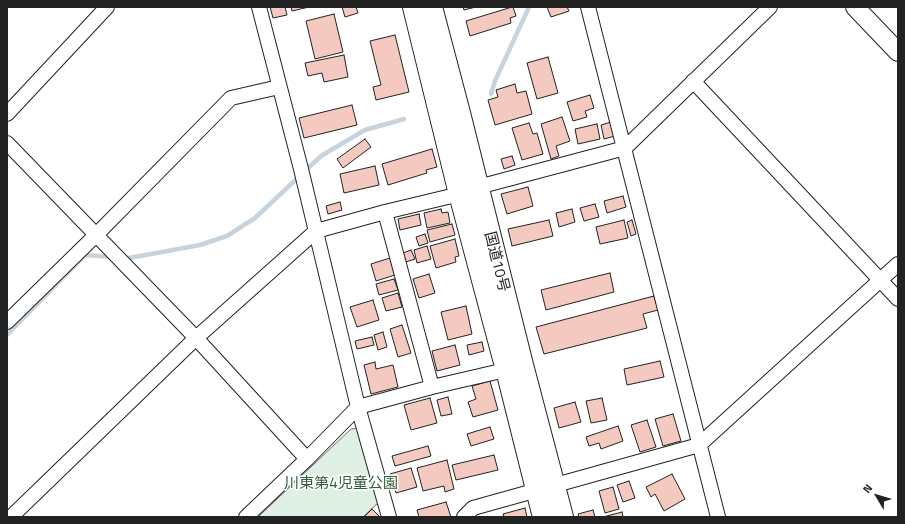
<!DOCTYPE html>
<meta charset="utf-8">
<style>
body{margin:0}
#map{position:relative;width:905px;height:524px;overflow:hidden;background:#fff;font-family:"Titillium Web",sans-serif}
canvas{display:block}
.frame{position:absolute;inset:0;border:8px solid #222;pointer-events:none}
.north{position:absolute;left:857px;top:476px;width:40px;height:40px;-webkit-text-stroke:3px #fff;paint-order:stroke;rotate:308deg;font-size:11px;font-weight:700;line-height:16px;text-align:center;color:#222}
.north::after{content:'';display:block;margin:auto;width:14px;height:18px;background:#222;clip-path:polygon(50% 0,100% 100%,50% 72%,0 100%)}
</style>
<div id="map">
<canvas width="905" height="524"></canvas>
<div class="frame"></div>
<div class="north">N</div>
</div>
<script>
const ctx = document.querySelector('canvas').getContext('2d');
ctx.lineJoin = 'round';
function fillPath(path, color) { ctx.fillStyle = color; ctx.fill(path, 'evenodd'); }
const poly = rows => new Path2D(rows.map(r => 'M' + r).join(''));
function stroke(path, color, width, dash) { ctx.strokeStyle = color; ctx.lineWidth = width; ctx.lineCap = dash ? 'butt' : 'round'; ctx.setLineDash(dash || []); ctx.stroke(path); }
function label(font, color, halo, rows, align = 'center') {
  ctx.font = font + ' "Titillium Web","Noto Sans JP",sans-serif'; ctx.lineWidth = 3; ctx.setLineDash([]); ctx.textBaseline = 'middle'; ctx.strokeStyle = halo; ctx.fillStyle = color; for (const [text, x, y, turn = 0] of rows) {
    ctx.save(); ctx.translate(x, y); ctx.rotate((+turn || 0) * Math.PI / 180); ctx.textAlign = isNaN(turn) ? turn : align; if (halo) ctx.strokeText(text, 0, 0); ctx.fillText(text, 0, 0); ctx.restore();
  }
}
const green = poly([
 [361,428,380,501,363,517,258,517,351,429,361,428]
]);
const stream = poly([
 [491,94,495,81,529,7],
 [123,258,129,258,200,245,227,236,255,218,321,156,365,130,404,119],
 [7,335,85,255,113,257]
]);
const building = poly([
 [270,7,285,7,287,15,273,18,270,7],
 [291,7,309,7,292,11,291,7],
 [342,7,356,7,358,13,345,17,342,7],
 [463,7,476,7,464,10,463,7],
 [512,7,513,7,516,16,510,18,511,23,470,36,466,21,512,7],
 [547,7,567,7,569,11,551,17,547,7],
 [334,14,343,52,315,59,306,21,334,14],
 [395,35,409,92,376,100,373,87,381,85,370,41,395,35],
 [344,55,348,77,324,82,322,73,308,76,305,63,344,55],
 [548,57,558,93,537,99,527,63,548,57],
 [515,84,517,93,526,91,532,114,495,125,488,100,498,97,496,90,515,84],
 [590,95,594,108,585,111,587,117,573,121,567,102,590,95],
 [352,105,357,125,304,138,299,118,352,105],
 [562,117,570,141,556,146,559,156,551,159,541,124,562,117],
 [611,122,615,136,604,139,601,125,611,122],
 [529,123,533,134,537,133,543,154,522,160,512,128,529,123],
 [597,124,600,139,578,144,575,129,597,124],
 [365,139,371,147,343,168,337,159,365,139],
 [432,149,437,167,426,170,427,173,388,185,382,164,432,149],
 [512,156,515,165,504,169,501,159,512,156],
 [375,166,379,185,344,193,340,174,375,166],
 [528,187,533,206,507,214,501,194,528,187],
 [623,196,626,207,607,213,604,201,623,196],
 [340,202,342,210,328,214,326,206,340,202],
 [595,204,599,217,584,221,580,208,595,204],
 [441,209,442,213,448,212,450,223,427,228,424,213,441,209],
 [572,209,575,222,559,227,556,213,572,209],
 [419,214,421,225,400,230,398,219,419,214],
 [549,220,553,236,512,246,508,229,549,220],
 [624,220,628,238,600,244,596,227,624,220],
 [632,220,636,234,631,236,627,222,632,220],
 [452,224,455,235,430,242,427,230,452,224],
 [425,234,428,243,419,246,416,237,425,234],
 [455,239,459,256,455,257,456,262,436,268,430,246,455,239],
 [427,246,431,259,417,263,414,250,427,246],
 [411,250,415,259,406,262,403,253,411,250],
 [390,258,395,275,376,281,371,264,390,258],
 [610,273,614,292,546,310,541,290,610,273],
 [429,274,435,293,419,298,413,279,429,274],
 [394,279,398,290,379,295,376,284,394,279],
 [398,293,402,307,386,311,382,298,398,293],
 [654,296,658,310,643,314,647,328,544,354,536,327,654,296],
 [373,300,379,320,357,327,350,307,373,300],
 [466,306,472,334,448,340,441,312,466,306],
 [402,325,411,353,398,357,390,329,402,325],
 [383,332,387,347,378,350,374,335,383,332],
 [372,337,374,345,357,349,355,341,372,337],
 [482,342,484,351,469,355,467,345,482,342],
 [455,345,460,365,437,371,432,351,455,345],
 [660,361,664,377,627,385,624,369,660,361],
 [375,362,376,369,393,365,398,387,371,394,364,365,375,362],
 [490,381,498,410,473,417,468,402,476,399,472,386,490,381],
 [448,397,452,414,441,416,437,400,448,397],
 [430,398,437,423,411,430,404,405,430,398],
 [602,398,607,420,591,423,586,401,602,398],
 [575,402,581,422,559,428,554,408,575,402],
 [673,414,681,441,663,446,655,419,673,414],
 [647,420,656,447,640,452,631,425,647,420],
 [618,426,623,441,601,449,599,443,589,446,586,437,618,426],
 [490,427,494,439,471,446,467,434,490,427],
 [428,446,431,456,395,466,392,456,428,446],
 [494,455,498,470,456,480,452,465,494,455],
 [447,460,454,489,445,492,444,486,423,491,417,468,447,460],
 [411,468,417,487,396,493,390,474,411,468],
 [672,474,685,499,664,511,655,494,651,497,646,487,672,474],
 [629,481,635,498,623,502,617,485,629,481],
 [613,487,619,509,605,513,599,491,613,487],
 [446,502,451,517,419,517,417,510,446,502],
 [525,508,527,517,504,517,503,514,525,508],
 [372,509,380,517,364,517,372,509],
 [593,510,595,517,579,517,578,514,593,510],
 [622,512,623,517,603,517,622,512]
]);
const minor = poly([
 [259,7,301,169,358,407,389,517],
 [588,7,718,517],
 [693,81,898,299],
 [7,114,107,7],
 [7,143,196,338,307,459],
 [385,212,432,387],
 [7,322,96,235,231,98,279,87],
 [11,517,196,338,316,231,385,212,460,194,478,187,625,148,770,7],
 [246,517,307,459,358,407,432,387,514,368],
 [464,517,473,508,699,445,898,264]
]);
const tertiary = poly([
 [855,7,898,52]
]);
const trunk = poly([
 [414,7,460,194,507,370,544,517],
 [431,7,459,113,522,365,562,517]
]);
const streetNames = [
 ["国道10号",496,262,76]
];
const parkNames = [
 ["川東第4児童公園",341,484]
];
fillPath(green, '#e0efe3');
stroke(green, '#6f6f6f', 1);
stroke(stream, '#c7d3dd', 4.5);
fillPath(building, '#f3c9c0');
stroke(building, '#222', 1);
stroke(minor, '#222', 16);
stroke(tertiary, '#222', 20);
stroke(trunk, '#222', 24);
stroke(minor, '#fff', 14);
stroke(tertiary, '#fff', 18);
stroke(trunk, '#fff', 22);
label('15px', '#222', '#fff', streetNames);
label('15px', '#2f5e38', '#fff', parkNames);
</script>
